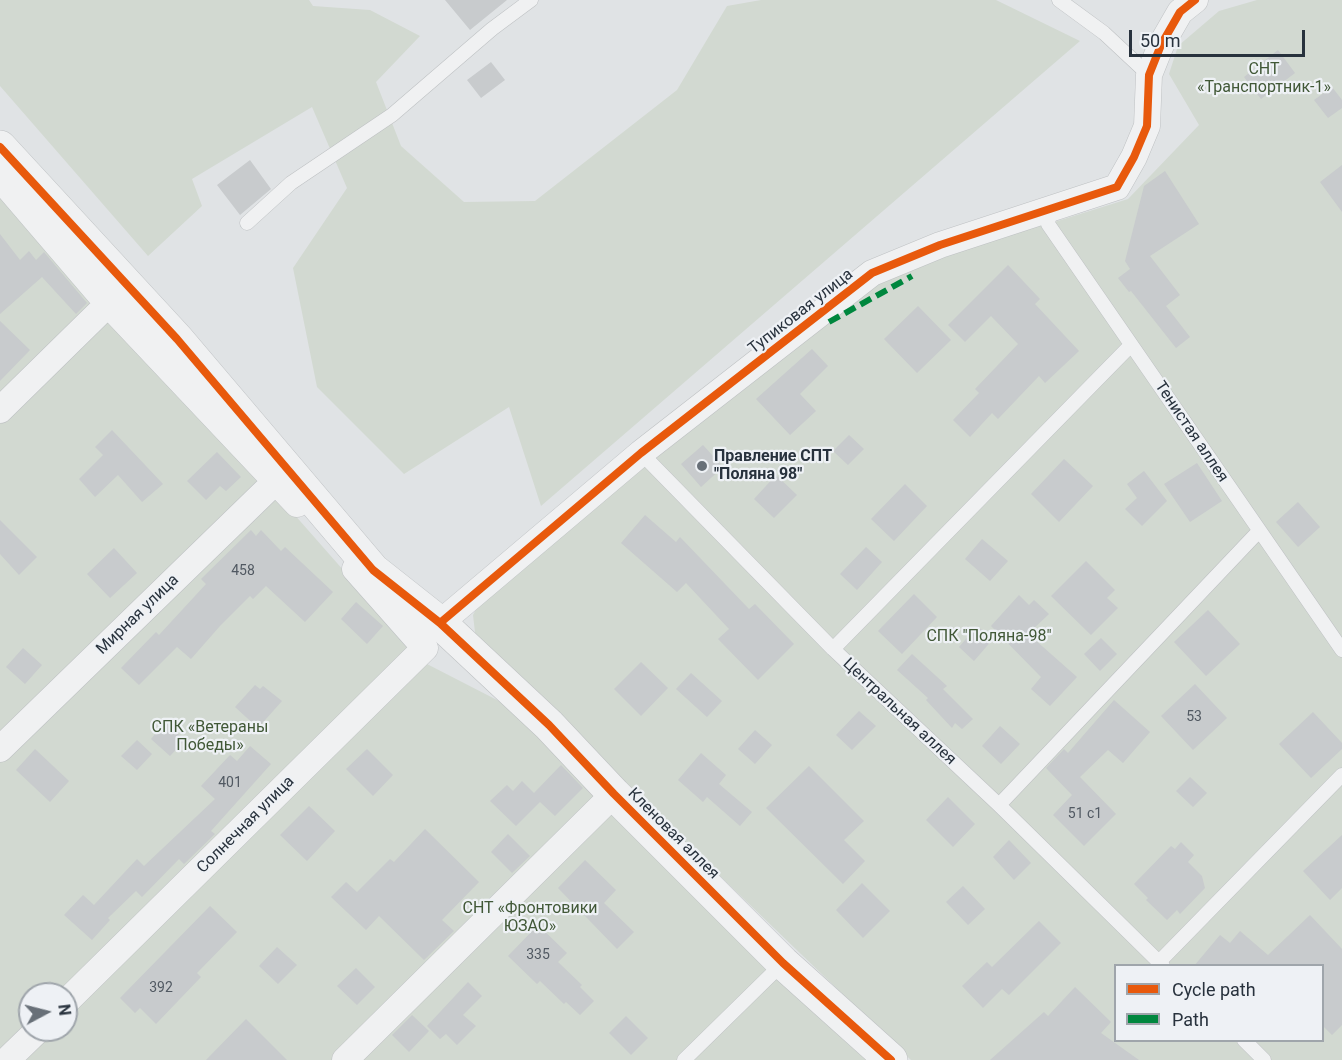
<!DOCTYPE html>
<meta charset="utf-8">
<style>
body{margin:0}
#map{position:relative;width:1342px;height:1060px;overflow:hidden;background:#e0e3e5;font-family:Roboto,sans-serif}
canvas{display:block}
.legend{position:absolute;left:1114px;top:964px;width:210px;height:78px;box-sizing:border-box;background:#eef1f5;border:2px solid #9fa5ab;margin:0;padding:8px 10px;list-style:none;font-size:18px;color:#28323d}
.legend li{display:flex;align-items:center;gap:12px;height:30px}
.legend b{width:30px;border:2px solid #9fa5ab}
.north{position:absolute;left:18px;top:982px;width:60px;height:60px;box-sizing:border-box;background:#eef1f5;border:2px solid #9fa5ab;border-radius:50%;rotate:83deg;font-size:16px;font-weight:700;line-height:24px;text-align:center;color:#28323d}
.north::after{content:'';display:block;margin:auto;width:21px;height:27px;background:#687078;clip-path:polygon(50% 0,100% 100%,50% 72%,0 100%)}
.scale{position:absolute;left:1129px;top:30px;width:176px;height:27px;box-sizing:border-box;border:3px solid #28323d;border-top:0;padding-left:8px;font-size:18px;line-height:21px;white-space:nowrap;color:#28323d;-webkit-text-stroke:4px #eef1f5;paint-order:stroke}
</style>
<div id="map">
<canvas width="1342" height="1060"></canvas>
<ul class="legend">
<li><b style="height:8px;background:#e8590c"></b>Cycle path</li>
<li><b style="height:8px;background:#00873e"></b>Path</li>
</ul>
<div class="north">N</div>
<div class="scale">50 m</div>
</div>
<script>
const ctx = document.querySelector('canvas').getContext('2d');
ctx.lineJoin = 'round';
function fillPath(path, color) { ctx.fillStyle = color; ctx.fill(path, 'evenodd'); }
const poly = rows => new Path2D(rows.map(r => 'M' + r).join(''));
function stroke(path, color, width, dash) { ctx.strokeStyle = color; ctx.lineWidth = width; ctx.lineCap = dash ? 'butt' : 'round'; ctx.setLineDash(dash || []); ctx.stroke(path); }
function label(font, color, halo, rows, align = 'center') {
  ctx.font = font + ' Roboto,sans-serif'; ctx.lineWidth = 4.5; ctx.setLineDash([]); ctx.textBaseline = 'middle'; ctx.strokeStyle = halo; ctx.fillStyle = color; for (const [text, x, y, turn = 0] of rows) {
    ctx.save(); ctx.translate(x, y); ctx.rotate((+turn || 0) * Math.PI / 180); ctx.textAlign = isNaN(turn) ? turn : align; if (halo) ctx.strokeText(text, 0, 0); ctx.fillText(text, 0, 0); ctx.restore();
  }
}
const green = poly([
 [0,0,309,0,313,6,370,10,420,36,376,82,401,146,464,202,535,201,677,90,727,6,761,0,996,0,1080,41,541,506,509,407,404,474,317,387,293,268,347,188,312,107,192,179,202,206,148,256,0,86],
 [1257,0,1342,0,1342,1060,911,1060,476,641,473,615,480,602,853,293,954,245,1048,224,1128,199,1199,125,1169,74,1178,46,1219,11],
 [1116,966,1322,966,1322,1040,1116,1040],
 [0,180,425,663,532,718,868,1060,0,1060],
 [30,994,66,994,66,1030,30,1030]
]);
const building = poly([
 [445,0,507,0,470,30],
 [1278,50,1295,73,1261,99,1244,77],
 [491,62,505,80,481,98,467,80],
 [1332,87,1342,100,1342,108,1328,118,1314,100],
 [250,160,271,189,240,215,217,185],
 [1342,165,1342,212,1320,182],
 [1165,171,1199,224,1150,256,1180,295,1166,306,1190,337,1176,348,1131,291,1129,292,1118,278,1130,269,1125,261,1144,186],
 [0,234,20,260,29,251,36,260,44,252,87,303,76,314,42,277,0,314],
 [1008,265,1040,299,1035,304,1079,351,1045,383,1039,376,998,419,992,413,970,437,953,420,979,393,975,389,1018,344,991,316,965,342,948,325],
 [918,306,951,340,917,373,884,339],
 [0,321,30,350,0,381],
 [812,349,828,366,800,394,816,411,790,435,756,399],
 [112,430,163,484,142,502,118,475,95,497,79,479,103,455,95,447],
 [849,435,864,449,848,465,833,451],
 [703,445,723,467,701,487,681,464],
 [217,452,241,477,226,491,220,486,206,500,187,481],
 [1064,459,1093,486,1059,522,1031,494],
 [1197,463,1222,501,1190,522,1164,484],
 [1144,471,1167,501,1142,526,1125,509,1137,498,1127,484],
 [776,475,797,495,774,518,754,499],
 [905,484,927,506,894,541,871,519],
 [1298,502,1320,527,1298,547,1276,522],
 [645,515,676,542,680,537,749,609,755,604,794,644,758,680,718,639,729,629,686,583,677,592,621,543],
 [0,520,37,557,19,575,0,554],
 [251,530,256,536,261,530,281,551,285,547,333,592,305,622,266,586,253,599,250,596,220,626,191,659,177,647,139,685,121,668,156,632,159,635,206,584,201,579],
 [982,539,1008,561,990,581,965,559],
 [866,547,882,562,857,590,840,574],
 [114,548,137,573,110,598,87,574],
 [1086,561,1115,590,1107,598,1118,608,1091,635,1051,596],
 [914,594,937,617,902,654,878,631],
 [1019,595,1029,605,1034,600,1049,614,1031,631,1037,637,1034,639,1077,677,1050,706,1031,689,1041,677,991,626],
 [356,602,383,626,367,644,341,619],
 [1208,610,1240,644,1206,676,1174,642],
 [977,626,993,639,974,661,959,647],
 [1101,638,1117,654,1100,671,1084,654],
 [23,648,42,665,25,684,6,667],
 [912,654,947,686,943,689,973,719,962,729,955,723,952,728,926,700,928,698,897,670],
 [641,662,668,688,641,716,614,689],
 [691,673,722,701,707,717,676,689],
 [1195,684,1227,718,1193,750,1161,716],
 [255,685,260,689,263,686,282,701,258,728,235,707],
 [1114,700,1150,732,1123,763,1108,750,1080,777,1116,814,1084,846,1053,815,1072,795,1046,768,1064,749,1068,753],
 [859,711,876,726,852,750,836,735],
 [1313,712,1342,743,1342,749,1311,778,1279,744],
 [165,722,185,740,170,756,151,739],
 [1000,726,1020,744,1001,764,982,746],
 [755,730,772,745,755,764,738,749],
 [137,740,152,754,137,770,121,756],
 [250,746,271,764,211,831,215,834,184,864,179,859,142,897,136,891,108,918,110,920,92,940,64,915,83,895,94,905,137,859,144,866,215,799,201,786,230,755,237,761],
 [35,749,69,781,50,802,16,770],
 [367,749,393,775,373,796,346,769],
 [701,753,726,775,719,784,752,812,740,826,707,797,703,802,678,780],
 [561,765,583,788,555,816,540,802,516,826,490,801,507,785,513,791,522,781,534,793],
 [809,766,864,821,844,840,865,861,843,884,766,808],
 [1190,777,1207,793,1193,807,1176,791],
 [948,797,975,824,953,847,926,820],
 [309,806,335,831,307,861,280,835],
 [425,829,479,882,442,920,454,931,424,960,379,916,366,930,331,897,346,882,357,892,390,859,394,862],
 [508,834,530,856,512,873,491,852],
 [1342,835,1342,888,1330,900,1303,871],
 [1009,840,1031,863,1014,880,993,857],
 [1181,842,1194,855,1188,862,1202,876,1205,888,1180,914,1177,910,1167,920,1146,900,1148,898,1134,884,1171,846,1175,849],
 [585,860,616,890,604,903,634,932,617,949,558,888],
 [862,883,890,911,863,938,836,910],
 [963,886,985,909,968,925,946,902],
 [210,906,237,932,197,973,201,977,156,1024,140,1008,135,1013,120,998],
 [1310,915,1342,949,1342,1025,1332,1035,1323,1026,1323,966,1194,966,1220,935,1230,943,1240,931,1268,955],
 [1039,921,1061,943,1009,995,1002,989,983,1008,962,986,987,962,992,967],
 [538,925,567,953,558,962,582,985,580,987,594,1001,580,1015,566,1002,564,1004,540,981,537,984,508,956],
 [277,947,297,965,278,984,259,966],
 [356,968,375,987,357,1005,337,986],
 [468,982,482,996,463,1015,476,1026,457,1045,446,1034,440,1039,427,1026],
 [1075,987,1111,1022,1101,1033,1139,1060,990,1060,1044,1012,1048,1016],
 [412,1015,429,1031,409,1052,392,1035],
 [626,1016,648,1038,631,1055,609,1033],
 [246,1019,287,1060,206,1060]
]);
const service = poly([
 [1059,0,1104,33,1149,75],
 [1050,210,1048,224,1342,650],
 [247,223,291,183,392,115,492,29,531,0],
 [641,453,833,649,999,805,1163,966],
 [833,649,1131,345],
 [999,805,1259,531],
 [1159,962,1342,775],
 [1244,1040,1264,1060],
 [684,1060,783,963]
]);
const minor = poly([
 [0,178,108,304,297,504],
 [0,410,108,304],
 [440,623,641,453,872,273,940,245,1117,187,1134,157,1147,126,1149,75,1161,45,1180,12,1195,0],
 [0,749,276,481],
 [66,1002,425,648,355,569],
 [7,1060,38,1030],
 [345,1060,614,794]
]);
const tertiary = poly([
 [0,147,177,339,373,570,440,623,549,725,614,794,783,963,891,1060]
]);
const quiet = poly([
 [829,322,912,276]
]);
const cycleway = poly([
 [0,147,177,339,373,570,440,623,549,725,614,794,783,963,891,1060],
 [440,623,641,453,872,273,940,245,1117,187,1134,157,1147,126,1149,75,1161,45,1180,12,1195,0]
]);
const markers = [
 [702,466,6,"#687078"]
];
const numberNames = [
 ["458",243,571],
 ["53",1194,717],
 ["401",230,783],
 ["51 с1",1085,814],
 ["335",538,955],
 ["392",161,988]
];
const parkNames = [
 ["СНТ",1264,70],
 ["«Транспортник-1»",1264,88],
 ["СПК \"Поляна-98\"",989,637],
 ["СПК «Ветераны",210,728],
 ["Победы»",210,746],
 ["СНТ «Фронтовики",530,909],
 ["ЮЗАО»",530,927]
];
const streetNames = [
 ["Тупиковая улица",801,312,-38],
 ["Тенистая аллея",1191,432,56],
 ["Мирная улица",138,615,-44],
 ["Центральная аллея",899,712,43],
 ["Солнечная улица",246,825,-45],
 ["Кленовая аллея",673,834,45]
];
const poiNames = [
 ["Правление СПТ",714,457],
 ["\"Поляна 98\"",714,475]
];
fillPath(green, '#d2d9d1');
fillPath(building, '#c8cbcd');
stroke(service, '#bec1c3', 15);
stroke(minor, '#bec1c3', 27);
stroke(tertiary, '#bec1c3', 34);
stroke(service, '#f0f1f2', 14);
stroke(minor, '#f0f1f2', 26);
stroke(tertiary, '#f0f1f2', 33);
stroke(quiet, '#00873e', 6, [12, 6]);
stroke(cycleway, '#e8590c', 8);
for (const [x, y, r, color] of markers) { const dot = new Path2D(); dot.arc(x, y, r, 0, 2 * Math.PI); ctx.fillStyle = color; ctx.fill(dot); stroke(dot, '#eef1f5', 2); }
label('14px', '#515962', null, numberNames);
label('16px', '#415837', '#eef1f5', parkNames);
label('16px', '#28323d', '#eef1f5', streetNames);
label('bold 16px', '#28323d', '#eef1f5', poiNames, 'left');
</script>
